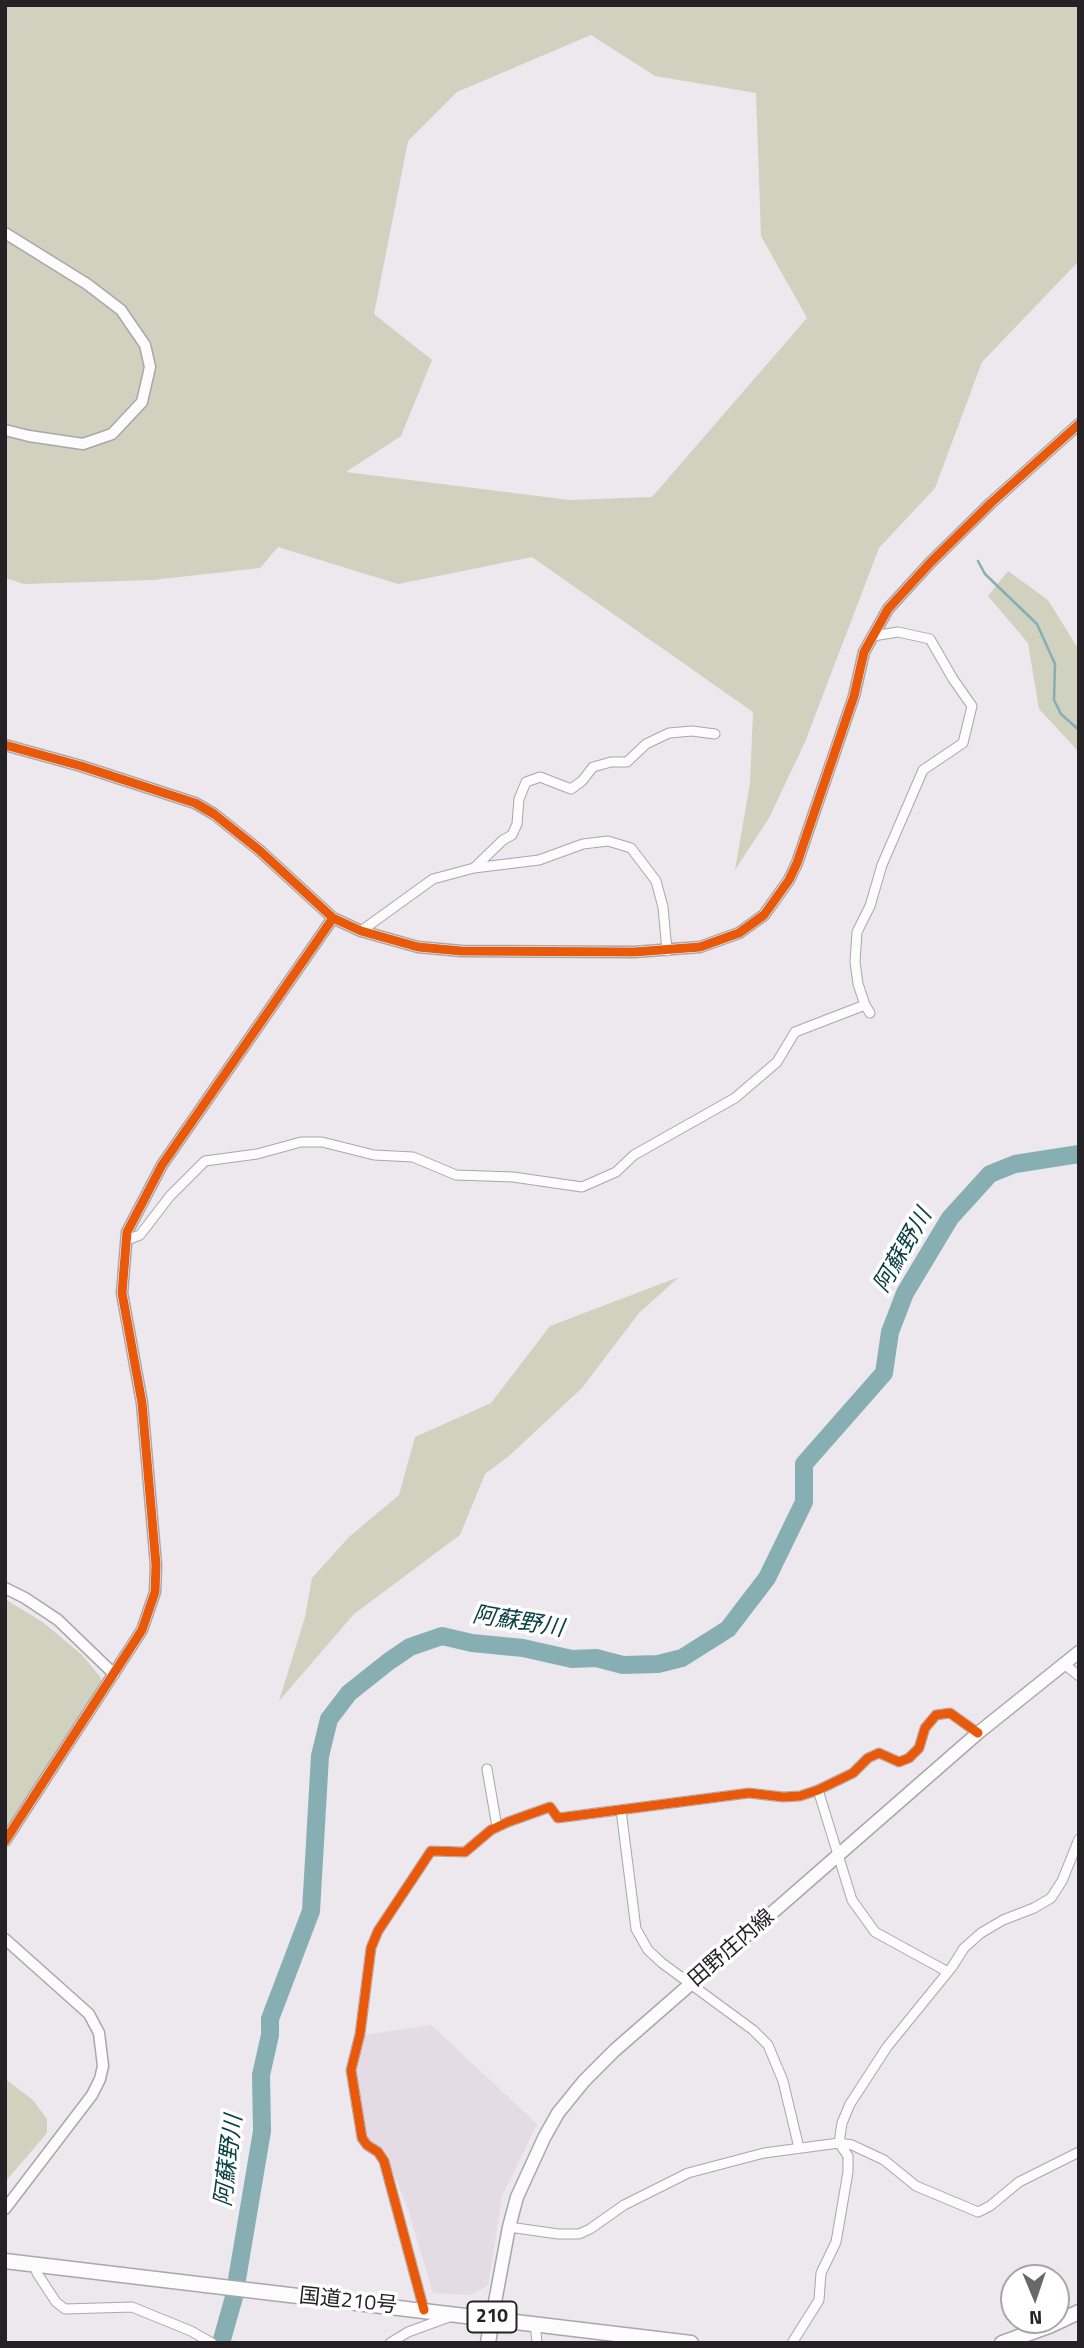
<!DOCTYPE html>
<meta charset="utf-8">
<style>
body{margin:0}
#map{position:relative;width:1084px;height:2348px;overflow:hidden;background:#ece8ed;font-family:"Titillium Web",sans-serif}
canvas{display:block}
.frame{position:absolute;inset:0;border:7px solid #242224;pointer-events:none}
.north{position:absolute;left:1000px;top:2264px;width:70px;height:70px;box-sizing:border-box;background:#fff;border:2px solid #a7a7a7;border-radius:50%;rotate:178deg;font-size:19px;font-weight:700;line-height:28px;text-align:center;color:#242224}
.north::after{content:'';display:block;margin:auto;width:24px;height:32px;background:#6a676a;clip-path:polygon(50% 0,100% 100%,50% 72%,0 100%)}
</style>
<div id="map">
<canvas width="1084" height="2348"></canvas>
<div class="frame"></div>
<div class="north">N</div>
</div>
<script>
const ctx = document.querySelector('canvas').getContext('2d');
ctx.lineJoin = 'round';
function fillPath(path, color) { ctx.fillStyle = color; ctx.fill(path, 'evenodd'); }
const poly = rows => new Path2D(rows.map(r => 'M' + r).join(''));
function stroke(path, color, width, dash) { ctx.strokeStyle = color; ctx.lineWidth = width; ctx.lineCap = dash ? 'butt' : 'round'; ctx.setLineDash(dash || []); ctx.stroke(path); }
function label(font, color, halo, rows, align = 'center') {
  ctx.font = font + ' "Titillium Web","Noto Sans JP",sans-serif'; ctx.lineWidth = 7; ctx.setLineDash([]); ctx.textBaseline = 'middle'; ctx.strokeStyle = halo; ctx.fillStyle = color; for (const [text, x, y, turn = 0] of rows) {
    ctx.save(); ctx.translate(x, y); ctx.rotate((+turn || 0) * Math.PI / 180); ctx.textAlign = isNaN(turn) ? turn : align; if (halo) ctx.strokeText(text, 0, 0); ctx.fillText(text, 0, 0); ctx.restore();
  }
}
const built = poly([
 [431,2025,537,2124,502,2197,488,2285,472,2295,433,2293,408,2209,384,2150,361,2134,354,2064,364,2035]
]);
const green = poly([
 [5,5,1079,5,1079,261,982,362,935,488,879,548,805,742,769,818,735,870,750,783,753,712,532,557,398,584,278,547,260,568,153,580,24,584,5,578],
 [591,35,655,76,756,93,761,236,807,318,652,497,570,500,346,472,401,436,432,360,374,314,408,141,457,92],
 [1008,571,1048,600,1079,650,1079,752,1039,709,1028,643,988,596],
 [679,1277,639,1313,582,1388,509,1456,485,1474,460,1535,354,1614,279,1701,305,1617,312,1578,349,1537,399,1495,415,1437,491,1403,550,1326],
 [5,1599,44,1623,82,1655,101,1678,101,1686,5,1832],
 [5,2079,33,2100,47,2119,47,2133,5,2182]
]);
const stream = poly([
 [978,561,985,574,1037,624,1055,664,1054,700,1061,714,1079,730]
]);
const river = poly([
 [221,2343,234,2297,262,2131,261,2075,270,2035,270,2019,311,1911,320,1756,329,1719,349,1693,388,1662,410,1647,442,1636,472,1643,523,1648,572,1659,596,1658,623,1665,658,1664,682,1658,728,1629,767,1578,804,1502,804,1464,884,1373,890,1332,905,1293,950,1218,990,1174,1015,1164,1079,1154]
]);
const minor = poly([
 [474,868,503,840,512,835,517,824,519,799,526,782,540,777,571,789,582,781,593,767,611,762,627,762,646,744,669,733,692,731,715,734],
 [361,931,433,879,474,868,539,860,583,844,608,841,631,848,656,881,663,907,667,951],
 [870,1013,865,1005,858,984,855,962,857,932,870,906,882,865,923,770,963,743,972,706,953,679,930,639,898,632,873,636],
 [127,1240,140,1235,170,1196,205,1161,257,1154,301,1142,322,1142,374,1155,413,1157,456,1175,513,1177,582,1187,616,1172,634,1155,735,1098,777,1062,795,1032,865,1005],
 [1064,1664,1079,1676],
 [487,1769,497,1827],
 [818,1790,852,1900,875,1932,948,1972],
 [621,1810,636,1929,648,1950,662,1963,753,2030,768,2045,783,2081,799,2148],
 [509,2227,558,2234,579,2234,590,2229,624,2205,688,2173,764,2153,839,2143,852,2145,884,2160,916,2186,978,2212,990,2206,1019,2182,1079,2152],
 [34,2264,37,2273,56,2302,65,2309,132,2307,191,2331,212,2343],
 [424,2310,384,2161,378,2152,367,2145,362,2138,351,2070,360,2034,371,1948,378,1931,431,1851,465,1852,491,1830,508,1822,550,1807,558,1818,749,1793,783,1797,800,1796,818,1790,853,1773,868,1758,879,1753,899,1762,909,1758,919,1748,925,1728,936,1715,950,1713,978,1733],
 [535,2323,537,2343],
 [390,2343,408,2332,449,2317],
 [792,2343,819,2300,821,2273,836,2242,848,2172,848,2156,839,2143,842,2123,850,2104,887,2047,952,1967,964,1948,981,1933,1003,1920,1034,1908,1051,1898,1062,1881,1079,1839]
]);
const tertiary = poly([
 [5,233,87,284,121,310,145,345,150,367,142,402,112,434,83,444,29,436,5,430],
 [5,745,81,766,195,803,214,814,259,850,333,918,361,931,418,947,461,951,634,952,700,947,739,933,764,915,789,880,797,863,854,696,864,652,888,609,930,563,991,503,1079,424],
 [5,1588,25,1598,58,1620,114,1674],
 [5,1841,142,1630,155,1592,156,1565,142,1403,122,1293,127,1232,162,1165,333,918],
 [5,1939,89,2014,99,2033,103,2066,100,2079,92,2095,5,2209]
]);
const secondary = poly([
 [492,2318,509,2227,517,2197,544,2138,558,2113,584,2081,615,2050,978,1733,1079,1652]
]);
const primary = poly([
 [488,2343,492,2318]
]);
const trunk = poly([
 [5,2261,691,2343],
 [1002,2343,1049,2326,1079,2312]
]);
const cycleway = poly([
 [5,745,81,766,195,803,214,814,259,850,333,918,361,931,418,947,461,951,634,952,700,947,739,933,764,915,789,880,797,863,854,696,864,652,888,609,930,563,991,503,1079,424],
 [5,1841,142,1630,155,1592,156,1565,142,1403,122,1293,127,1232,162,1165,333,918],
 [424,2310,384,2161,378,2152,367,2145,362,2138,351,2070,360,2034,371,1948,378,1931,431,1851,465,1852,491,1830,508,1822,550,1807,558,1818,749,1793,783,1797,800,1796,818,1790,853,1773,868,1758,879,1753,899,1762,909,1758,919,1748,925,1728,936,1715,950,1713,978,1733]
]);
const shields = [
 [492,2317,49]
];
const shieldNames = [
 ["210",492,2317]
];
const streetNames = [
 ["田野庄内線",732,1949,-41],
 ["国道210号",348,2302,6]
];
const waterNames = [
 ["阿蘇野川",904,1251,-60],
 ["阿蘇野川",518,1623,9],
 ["阿蘇野川",230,2161,-83]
];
fillPath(built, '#e4dbe5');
fillPath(green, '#d0d1be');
stroke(stream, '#87afb3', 2.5);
stroke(river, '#87afb3', 18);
stroke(minor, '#a9a7aa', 11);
stroke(tertiary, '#a9a7aa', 13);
stroke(secondary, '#a9a7aa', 15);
stroke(primary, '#a9a7aa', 17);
stroke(trunk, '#a9a7aa', 17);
stroke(minor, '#fcfcfc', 9);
stroke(tertiary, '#fcfcfc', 10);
stroke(secondary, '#fcfcfc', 12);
stroke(primary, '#fcfcfc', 14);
stroke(trunk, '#fcfcfc', 14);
stroke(cycleway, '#e8590c', 9);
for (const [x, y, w] of shields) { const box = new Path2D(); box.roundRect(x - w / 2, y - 15.5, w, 31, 5); ctx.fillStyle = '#fff'; ctx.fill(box); stroke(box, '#242224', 2); }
label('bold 19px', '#242224', null, shieldNames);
label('21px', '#242224', '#fff', streetNames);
label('italic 23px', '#094145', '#fff', waterNames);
</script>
